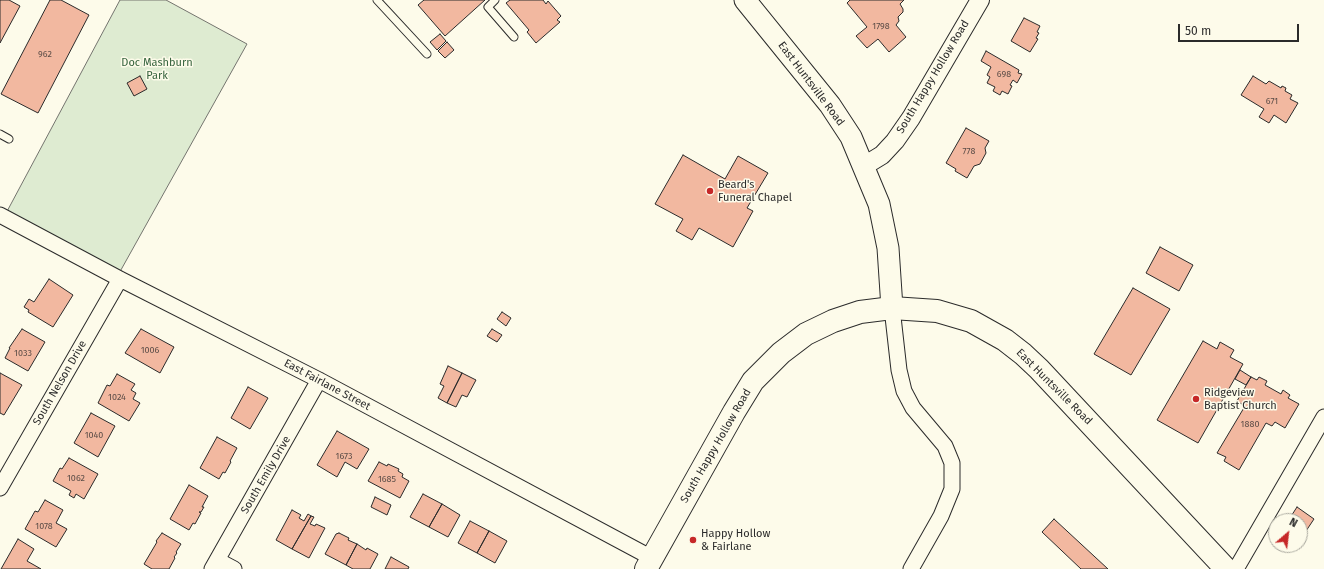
<!DOCTYPE html>
<style>
body{margin:0}
#map{position:relative;width:1324px;height:569px;overflow:hidden;background:#fdfbea;font-family:"Fira Sans",sans-serif}
canvas{display:block}
.north{position:absolute;left:1268px;top:513px;width:40px;height:40px;box-sizing:border-box;background:#fdfbea;border:1px solid #a9a89e;border-radius:50%;rotate:28deg;font-size:11px;font-weight:700;line-height:16px;text-align:center;color:#2b2b2b}
.north::after{content:'';display:block;margin:auto;width:14px;height:18px;background:#c62828;clip-path:polygon(50% 0,100% 100%,50% 72%,0 100%)}
.scale{position:absolute;left:1178px;top:24px;width:121px;height:18px;box-sizing:border-box;border:2px solid #2b2b2b;border-top:0;padding-left:5px;font-size:12px;line-height:14px;white-space:nowrap;color:#2b2b2b;-webkit-text-stroke:3px #fdfbea;paint-order:stroke}
</style>
<div id="map">
<canvas width="1324" height="569"></canvas>
<div class="north">N</div>
<div class="scale">50 m</div>
</div>
<script>
const ctx = document.querySelector('canvas').getContext('2d');
ctx.lineJoin = 'round';
function fillPath(path, color) { ctx.fillStyle = color; ctx.fill(path, 'evenodd'); }
const poly = rows => new Path2D(rows.map(r => 'M' + r).join(''));
function stroke(path, color, width, dash) { ctx.strokeStyle = color; ctx.lineWidth = width; ctx.lineCap = dash ? 'butt' : 'round'; ctx.setLineDash(dash || []); ctx.stroke(path); }
function label(font, color, halo, rows, align = 'center') {
  ctx.font = font + ' "Fira Sans",sans-serif'; ctx.lineWidth = 3; ctx.setLineDash([]); ctx.textBaseline = 'middle'; ctx.strokeStyle = halo; ctx.fillStyle = color; for (const [text, x, y, turn = 0] of rows) {
    ctx.save(); ctx.translate(x, y); ctx.rotate((+turn || 0) * Math.PI / 180); ctx.textAlign = isNaN(turn) ? turn : align; if (halo) ctx.strokeText(text, 0, 0); ctx.fillText(text, 0, 0); ctx.restore();
  }
}
const green = poly([
 [120,0,166,0,247,44,117,277,4,217,120,0]
]);
const building = poly([
 [0,0,9,0,20,6,0,43,0,0],
 [50,0,61,0,89,15,38,113,1,94,50,0],
 [424,0,485,0,445,36,418,5,424,0],
 [510,0,543,0,546,4,548,1,561,16,557,20,560,22,536,43,527,32,529,30,506,3,510,0],
 [850,0,904,0,900,4,903,9,903,12,898,17,899,21,896,25,906,37,889,52,878,39,867,48,856,36,867,27,847,3,850,0],
 [1024,18,1040,26,1037,32,1039,33,1036,38,1038,39,1030,52,1011,41,1024,18],
 [440,34,446,41,437,50,430,42,440,34],
 [447,42,454,50,445,58,438,51,447,42],
 [986,51,1019,70,1018,73,1022,74,1017,83,1013,80,1010,85,1012,86,1008,94,1002,91,1000,95,993,91,995,87,987,83,990,77,987,75,991,67,981,61,986,51],
 [140,76,147,89,134,96,127,83,140,76],
 [1253,76,1266,84,1269,81,1281,88,1282,86,1286,88,1285,91,1292,95,1290,99,1298,103,1286,123,1274,115,1269,123,1259,117,1264,109,1241,95,1253,76],
 [966,128,989,141,985,148,986,153,980,164,974,166,967,178,955,171,956,169,946,163,966,128],
 [683,155,725,179,738,156,768,173,747,208,753,211,733,247,699,228,692,240,676,231,683,219,655,204,683,155],
 [1160,247,1193,265,1179,291,1146,273,1160,247],
 [49,279,73,295,53,327,28,312,29,310,24,307,29,299,34,302,49,279],
 [1133,288,1170,309,1131,375,1094,354,1133,288],
 [502,312,511,318,506,326,497,319,502,312],
 [22,329,45,342,28,371,5,358,10,348,9,348,22,329],
 [141,329,174,347,160,373,125,353,141,329],
 [492,329,502,335,497,342,487,336,492,329],
 [1203,341,1217,349,1220,342,1234,350,1230,357,1243,364,1198,443,1157,420,1203,341],
 [448,366,462,373,447,403,438,398,444,386,440,384,448,366],
 [1240,370,1251,377,1246,385,1235,379,1240,370],
 [0,373,22,385,4,415,0,413,0,373],
 [462,373,476,380,467,397,462,395,456,407,447,403,462,373],
 [117,374,135,384,131,390,136,393,133,399,140,403,129,421,98,403,107,385,110,386,117,374],
 [1251,377,1257,380,1259,377,1267,381,1265,385,1281,394,1283,390,1290,395,1288,398,1299,404,1285,428,1275,422,1272,426,1266,423,1239,470,1224,461,1226,457,1217,453,1245,406,1237,401,1251,377],
 [248,387,268,398,250,429,231,418,248,387],
 [91,413,115,426,98,457,74,443,91,413],
 [337,431,369,449,357,469,345,462,337,477,317,465,337,431],
 [217,437,237,448,230,461,231,462,225,473,223,472,219,479,200,468,217,437],
 [69,458,98,474,84,499,76,494,74,498,69,495,71,491,53,481,60,468,62,469,69,458],
 [379,462,387,466,388,464,399,469,398,471,403,474,402,477,409,481,400,498,368,481,379,462],
 [189,485,208,496,202,507,204,507,201,512,199,512,201,513,195,524,193,523,189,530,170,519,189,485],
 [423,494,442,504,429,527,410,517,423,494],
 [375,497,391,505,387,515,371,507,375,497],
 [45,500,63,510,56,523,67,529,56,547,25,529,35,511,38,512,45,500],
 [442,504,460,515,448,537,429,527,442,504],
 [1297,507,1314,519,1300,540,1300,521,1288,521,1297,507],
 [292,510,301,515,299,518,304,521,308,514,311,516,292,549,276,540,292,510],
 [311,516,314,517,310,524,315,526,316,524,325,528,309,558,292,549,311,516],
 [1054,519,1108,569,1081,569,1042,532,1054,519],
 [470,521,489,531,477,553,458,543,470,521],
 [489,531,507,541,495,563,477,553,489,531],
 [162,533,181,544,176,552,177,553,174,557,175,558,169,569,152,569,144,564,157,542,156,541,162,533],
 [339,533,349,538,348,540,357,544,346,565,325,554,336,534,339,533],
 [18,539,34,549,27,561,41,569,1,569,18,539],
 [357,544,366,550,367,548,378,554,370,569,353,569,346,565,357,544],
 [391,557,409,567,408,569,385,569,391,557]
]);
const service = poly([
 [377,0,427,54],
 [495,0,488,7,514,37],
 [0,134,9,139]
]);
const minor = poly([
 [0,215,120,279,319,380,652,558],
 [892,308,899,370,904,391,913,408,945,446,952,463,952,489,941,516,911,569],
 [0,488,120,279],
 [217,560,234,569],
 [212,569,319,380],
 [1236,569,1324,417]
]);
const tertiary = poly([
 [864,166,882,155,895,141,911,118,980,0]
]);
const secondary = poly([
 [745,0,830,105,851,137,879,204,888,248,892,308]
]);
const primary = poly([
 [646,569,734,412,753,381,781,353,806,334,833,321,860,312,892,308,937,311,971,321,1005,340,1023,354,1039,369,1226,569]
]);
const markers = [
 [710,191,4,"#c62828"],
 [1196,399,4,"#c62828"],
 [693,540,4,"#c62828"]
];
const numberNames = [
 ["1798",881,26],
 ["962",45,54],
 ["698",1004,74],
 ["671",1272,101],
 ["778",969,151],
 ["1006",150,350],
 ["1033",23,353],
 ["1024",117,397],
 ["1880",1250,424],
 ["1040",94,435],
 ["1673",344,456],
 ["1062",76,478],
 ["1685",387,479],
 ["1078",44,526]
];
const parkNames = [
 ["Doc Mashburn",157,63],
 ["Park",157,76]
];
const streetNames = [
 ["South Happy Hollow Road",933,77,-59],
 ["East Huntsville Road",811,84,53],
 ["South Nelson Drive",60,383,-60],
 ["East Fairlane Street",327,385,28],
 ["East Huntsville Road",1054,387,45],
 ["South Happy Hollow Road",716,446,-60],
 ["South Emily Drive",266,475,-60]
];
const poiNames = [
 ["Beard's",718,185],
 ["Funeral Chapel",718,198],
 ["Ridgeview",1204,393],
 ["Baptist Church",1204,406],
 ["Happy Hollow",701,534],
 ["& Fairlane",701,547]
];
fillPath(green, '#deebd1');
stroke(green, '#74746e', 1);
fillPath(building, '#f2b8a0');
stroke(building, '#2b2b2b', 1);
stroke(service, '#2b2b2b', 9);
stroke(minor, '#2b2b2b', 17);
stroke(tertiary, '#2b2b2b', 20);
stroke(secondary, '#2b2b2b', 23);
stroke(primary, '#2b2b2b', 24);
stroke(service, '#fdfbea', 7);
stroke(minor, '#fdfbea', 15);
stroke(tertiary, '#fdfbea', 18);
stroke(secondary, '#fdfbea', 21);
stroke(primary, '#fdfbea', 22);
for (const [x, y, r, color] of markers) { const dot = new Path2D(); dot.arc(x, y, r, 0, 2 * Math.PI); ctx.fillStyle = color; ctx.fill(dot); stroke(dot, '#fdfbea', 1.5); }
label('9px', '#5d4e48', null, numberNames);
label('11px', '#34623c', '#fdfbea', parkNames);
label('11px', '#2b2b2b', '#fdfbea', streetNames);
label('11px', '#2b2b2b', '#fdfbea', poiNames, 'left');
</script>
